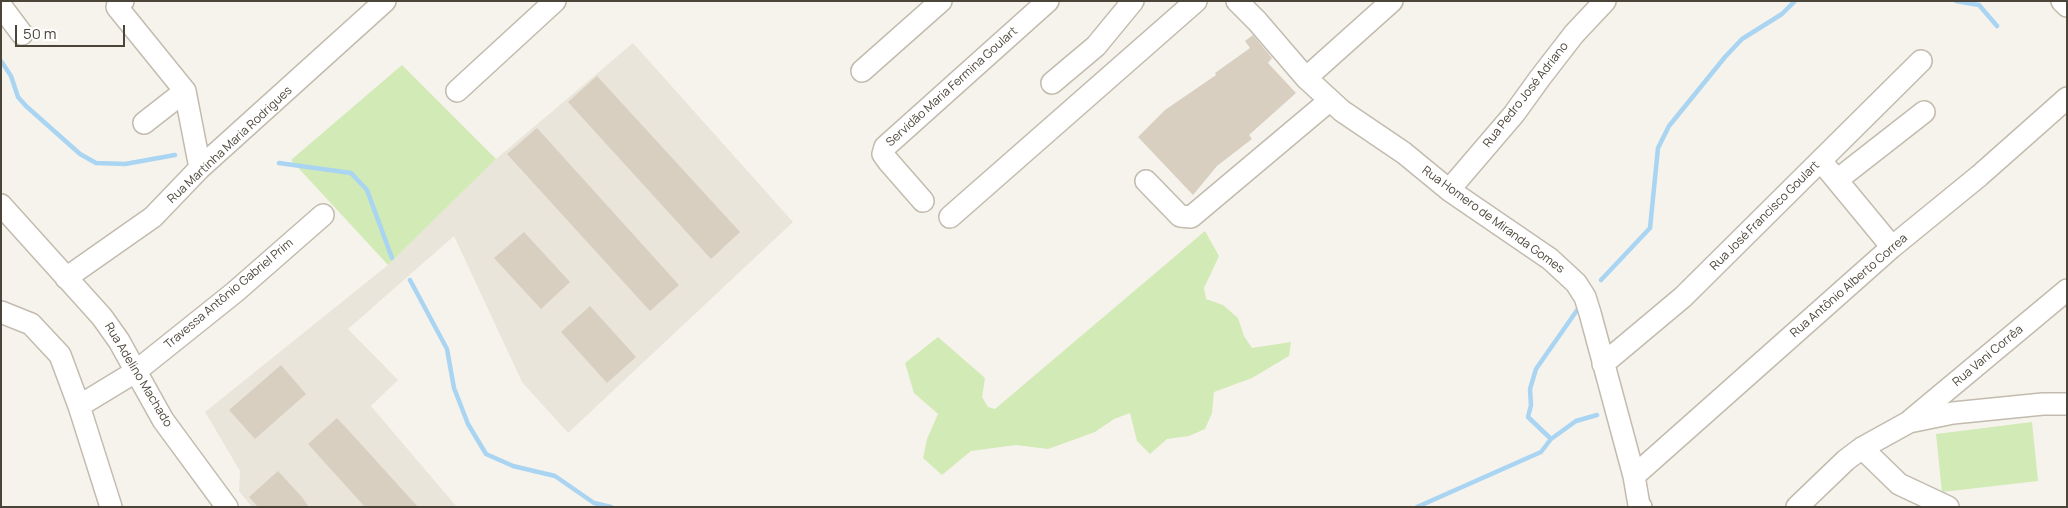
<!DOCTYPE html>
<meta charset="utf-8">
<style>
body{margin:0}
#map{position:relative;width:2068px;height:508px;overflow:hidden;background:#f6f3ec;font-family:Manrope,sans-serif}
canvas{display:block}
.frame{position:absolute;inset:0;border:2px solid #4b4439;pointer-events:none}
.scale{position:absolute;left:15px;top:25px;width:110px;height:22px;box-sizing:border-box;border:2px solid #4b4439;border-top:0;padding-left:6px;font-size:15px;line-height:18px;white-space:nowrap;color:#4b4439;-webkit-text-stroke:4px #fff;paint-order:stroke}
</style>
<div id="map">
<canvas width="2068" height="508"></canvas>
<div class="frame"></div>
<div class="scale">50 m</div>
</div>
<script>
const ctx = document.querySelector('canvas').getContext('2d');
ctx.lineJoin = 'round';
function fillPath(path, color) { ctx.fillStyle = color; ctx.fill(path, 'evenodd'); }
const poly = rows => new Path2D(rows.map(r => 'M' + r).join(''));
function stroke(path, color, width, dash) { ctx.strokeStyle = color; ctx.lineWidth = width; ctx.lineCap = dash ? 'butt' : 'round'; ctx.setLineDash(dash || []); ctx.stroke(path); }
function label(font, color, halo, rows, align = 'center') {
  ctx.font = font + ' Manrope,sans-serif'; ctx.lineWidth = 4; ctx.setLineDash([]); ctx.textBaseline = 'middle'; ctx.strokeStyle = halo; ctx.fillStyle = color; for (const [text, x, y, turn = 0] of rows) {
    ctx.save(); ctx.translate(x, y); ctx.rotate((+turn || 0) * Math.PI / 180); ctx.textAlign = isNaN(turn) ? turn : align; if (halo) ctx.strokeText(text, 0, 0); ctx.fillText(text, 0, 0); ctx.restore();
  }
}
const residential = poly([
 [633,43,793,222,568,433,522,382,454,236,348,329,398,380,371,406,457,507,252,507,239,491,240,471,205,412,388,265,496,159]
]);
const green = poly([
 [402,65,496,159,388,265,291,160],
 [1205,231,1219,256,1204,288,1206,299,1223,305,1238,318,1244,336,1252,348,1291,342,1289,356,1252,378,1214,392,1212,413,1205,429,1189,436,1167,439,1150,454,1137,441,1130,413,1114,419,1095,432,1048,449,1016,445,971,451,942,475,923,458,927,439,938,414,914,393,905,363,938,337,985,378,982,397,988,407,995,409],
 [2032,422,2038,481,1942,492,1936,434]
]);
const stream = poly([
 [1956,1,1979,5,1997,26],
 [1,61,11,76,18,97,26,106,80,154,96,163,125,164,175,155],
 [279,163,351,173,367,190,392,258],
 [410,280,447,349,454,388,468,424,486,454,513,466,555,476,594,503,611,507],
 [1601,280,1650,228,1658,148,1669,126,1725,57,1742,39,1782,14,1795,1],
 [1551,439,1528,417,1531,405,1530,389,1536,369,1580,306],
 [1417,507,1541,452,1551,439,1576,421,1597,415]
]);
const building = poly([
 [1253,35,1272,58,1268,63,1296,93,1249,135,1252,139,1217,166,1193,195,1138,137,1165,110,1216,75,1215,73,1250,48,1245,41],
 [597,76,740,232,711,259,568,102],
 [537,128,679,285,650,311,507,154],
 [524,232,570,282,541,309,494,258],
 [590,306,636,357,607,383,561,332],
 [281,365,306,394,255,439,229,410],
 [337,418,360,443,418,507,365,507,308,444],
 [278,471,301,496,309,507,258,507,249,497]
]);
const minor = poly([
 [123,1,117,7,185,91,200,168],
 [1237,1,1257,21,1306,78,1342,111,1404,153,1449,190,1550,259,1576,283,1585,297,1590,313,1634,476,1639,505,1641,507],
 [2062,1,2067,6],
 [1,6,22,34],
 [862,71,941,1],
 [1306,78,1392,1],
 [1052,83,1096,46,1133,1],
 [457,91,555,1],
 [144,123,185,91],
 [1821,161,1892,247],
 [1837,180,1924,112],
 [1146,181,1180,216,1191,217,1329,101],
 [1449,190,1514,114,1540,78,1574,34,1605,1],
 [923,201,888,161,883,154,885,147,1048,1],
 [1,205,102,317,119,341,163,420,227,507],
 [950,217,1196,1],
 [66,278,153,217,200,168,385,1],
 [1,312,31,324,60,355,79,406,111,507],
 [1603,364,1683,297,1921,61],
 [79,406,135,372,235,292,323,215],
 [1911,420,2067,290],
 [1862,448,1899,484,1948,507],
 [1634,476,1892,247,1979,176,2067,98],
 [1797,507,1846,460,1862,448,1909,422,1953,413,2043,404,2067,404]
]);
const streetNames = [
 ["Servidão Maria Fermina Goulart",952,87,-42],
 ["Rua Pedro José Adriano",1526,95,-52],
 ["Rua Martinha Maria Rodrigues",230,145,-43],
 ["Rua José Francisco Goulart",1765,216,-45],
 ["Rua Homero de Miranda Gomes",1493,220,36],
 ["Rua Antônio Alberto Correa",1849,286,-41],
 ["Travessa Antônio Gabriel Prim",229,294,-40],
 ["Rua Vani Corrêa",1988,356,-40],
 ["Rua Adelino Machado",138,375,59]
];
fillPath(residential, '#eae5da');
fillPath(green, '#d2eab5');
stroke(stream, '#a9d4f2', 4.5);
fillPath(building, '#d8cfc1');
stroke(minor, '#c2bbae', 24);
stroke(minor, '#fff', 21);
label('12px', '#4b4439', '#fff', streetNames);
</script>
